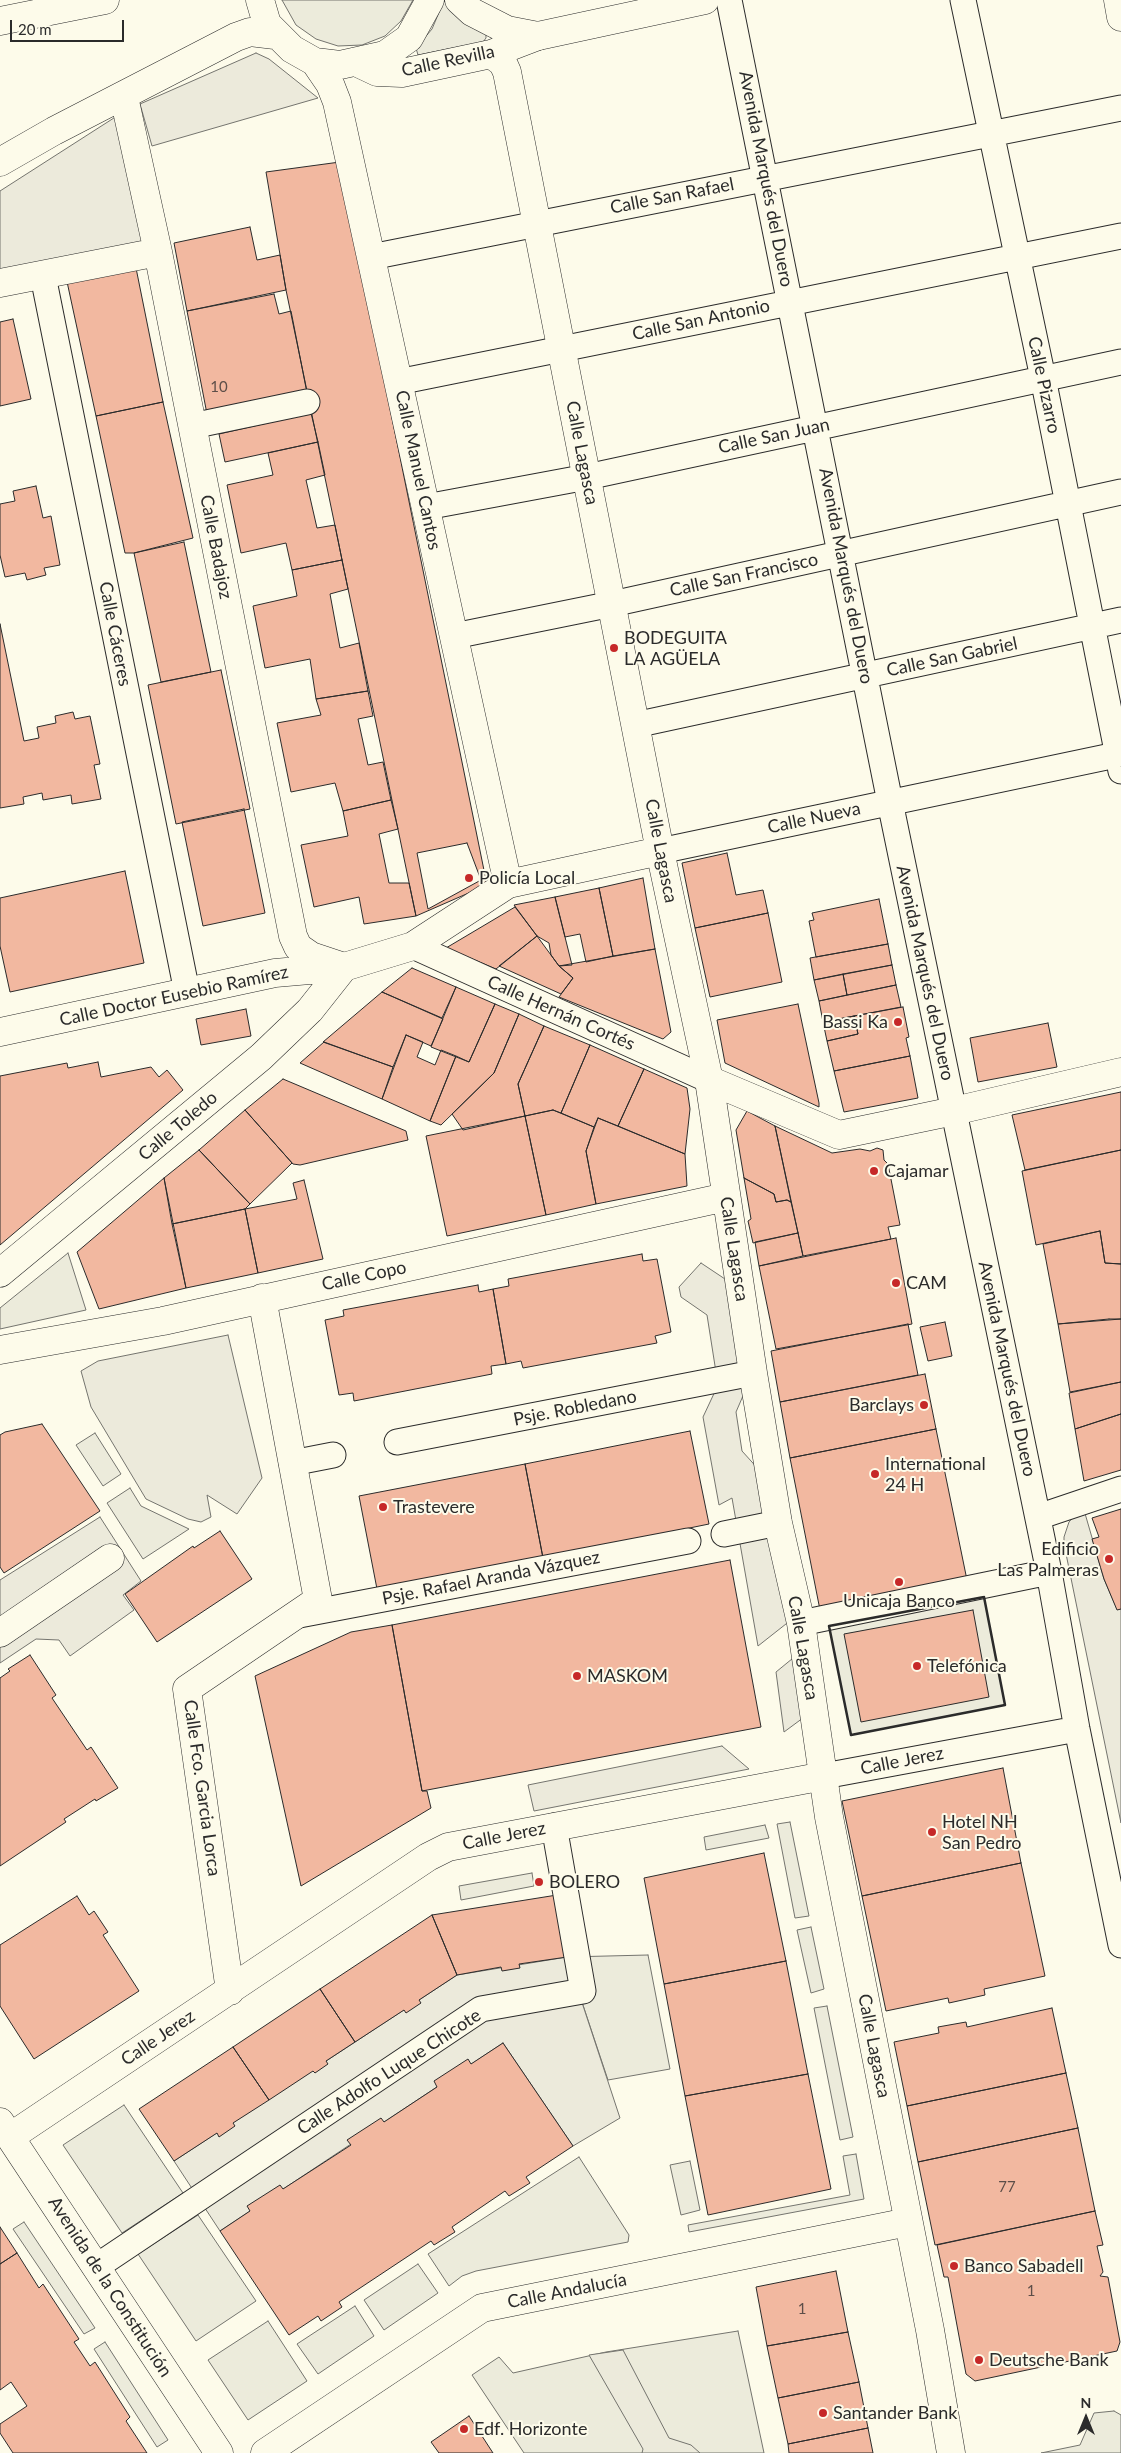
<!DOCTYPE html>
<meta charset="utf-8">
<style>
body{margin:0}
#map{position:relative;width:1121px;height:2453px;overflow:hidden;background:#fdfbea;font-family:Lato,sans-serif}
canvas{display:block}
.north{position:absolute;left:1061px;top:2393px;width:50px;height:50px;-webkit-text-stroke:4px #fdfbea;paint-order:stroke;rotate:0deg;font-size:14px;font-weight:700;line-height:20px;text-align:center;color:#2b2b2b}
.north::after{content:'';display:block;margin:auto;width:18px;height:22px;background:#2b2b2b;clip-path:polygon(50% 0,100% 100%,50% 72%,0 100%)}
.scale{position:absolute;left:10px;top:20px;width:114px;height:22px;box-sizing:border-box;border:2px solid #2b2b2b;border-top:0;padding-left:6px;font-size:15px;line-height:18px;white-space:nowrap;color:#2b2b2b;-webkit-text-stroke:4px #fdfbea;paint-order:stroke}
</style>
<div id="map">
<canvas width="1121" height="2453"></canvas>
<div class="north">N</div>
<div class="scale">20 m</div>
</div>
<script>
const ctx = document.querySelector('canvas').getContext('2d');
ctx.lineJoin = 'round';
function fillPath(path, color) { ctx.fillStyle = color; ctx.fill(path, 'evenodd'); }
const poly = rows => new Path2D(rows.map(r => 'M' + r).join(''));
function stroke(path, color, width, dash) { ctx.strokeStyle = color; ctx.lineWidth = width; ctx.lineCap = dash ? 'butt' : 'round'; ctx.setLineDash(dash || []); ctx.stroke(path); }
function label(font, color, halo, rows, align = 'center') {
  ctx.font = font + ' Lato,sans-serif'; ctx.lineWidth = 4; ctx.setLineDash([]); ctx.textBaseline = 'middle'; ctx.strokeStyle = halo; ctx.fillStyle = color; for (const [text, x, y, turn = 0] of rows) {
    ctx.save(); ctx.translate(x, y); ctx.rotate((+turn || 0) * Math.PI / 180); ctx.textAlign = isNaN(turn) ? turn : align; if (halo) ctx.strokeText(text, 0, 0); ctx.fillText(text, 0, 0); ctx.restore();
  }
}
const green = poly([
 [282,0,413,0,401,21,385,36,362,45,338,46,316,39,296,25,282,0],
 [446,0,486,34,486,38,483,42,418,55,416,48,432,29,443,3,446,0],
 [68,1253,86,1310,0,1329,0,1308,68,1253],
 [95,1433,121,1474,103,1486,76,1445,95,1433],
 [130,1488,141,1506,189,1529,143,1559,107,1503,130,1488],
 [984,1597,1005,1705,851,1735,829,1626,984,1597],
 [790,1822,809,1916,795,1918,777,1824,790,1822],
 [765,1825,769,1838,706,1850,704,1837,765,1825],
 [532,1873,534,1886,461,1900,459,1886,532,1873],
 [811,1927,824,1989,811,1993,797,1930,811,1927],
 [648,1955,670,2069,608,2080,567,1957,648,1955],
 [827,2006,853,2137,840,2140,814,2008,827,2006],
 [124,2105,183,2193,122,2233,63,2145,124,2105],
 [856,2154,864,2199,689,2232,688,2225,850,2195,843,2156,856,2154],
 [579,2157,629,2235,628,2242,476,2271,462,2276,449,2286,428,2254,579,2157],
 [690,2161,700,2210,681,2215,670,2165,690,2161],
 [198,2215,256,2301,196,2341,138,2254,198,2215],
 [24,2222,95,2328,84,2334,13,2229,24,2222],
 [418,2264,438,2293,384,2330,364,2300,418,2264],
 [355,2306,374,2336,318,2374,297,2344,355,2306],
 [268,2321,307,2381,248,2420,208,2360,268,2321],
 [738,2331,764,2453,524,2453,472,2375,499,2357,513,2373,606,2352,738,2331],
 [105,2342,168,2440,157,2447,94,2349,105,2342],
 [1114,2411,1121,2415,1121,2453,1041,2453,1080,2445,1094,2413,1114,2411]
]);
const parking = poly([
 [256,53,269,59,318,98,152,146,140,104,256,53],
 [117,116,146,245,0,274,0,191,117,116],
 [701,1263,734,1285,749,1382,736,1412,742,1451,761,1472,791,1620,758,1646,732,1498,719,1505,703,1417,718,1385,707,1315,681,1297,679,1287,701,1263],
 [228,1335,262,1478,237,1514,207,1495,211,1517,201,1522,188,1519,146,1499,91,1407,81,1371,98,1361,228,1335],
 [1084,1510,1104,1579,1117,1609,1121,1609,1121,1823,1064,1544,1064,1537,1069,1522,1075,1515,1084,1510],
 [100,1517,141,1581,123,1595,134,1610,70,1656,59,1640,36,1639,0,1663,0,1580,100,1517],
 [798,1654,807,1715,784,1732,776,1672,798,1654],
 [722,1746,749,1769,534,1811,528,1785,722,1746],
 [567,1957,620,2118,573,2146,503,2043,220,2231,174,2161,457,1975,567,1957],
 [623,2350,669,2438,691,2445,700,2453,642,2453,643,2449,589,2355,623,2350]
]);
const building = poly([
 [340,162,487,885,416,916,286,290,266,172,340,162],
 [250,227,257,260,280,255,286,290,187,311,174,243,250,227],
 [135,263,163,402,96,416,66,277,135,263],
 [274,294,279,314,291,311,307,393,207,414,187,311,274,294],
 [13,319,31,399,0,406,0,322,13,319],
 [163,402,193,538,134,553,125,553,96,416,163,402],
 [311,413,318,442,225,462,219,434,311,413],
 [318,442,325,475,306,480,317,528,335,525,342,560,292,570,286,543,241,553,227,485,273,475,268,453,318,442],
 [36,486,43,518,51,516,60,565,44,568,46,575,27,580,25,573,5,577,0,555,0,504,15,501,13,491,36,486],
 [184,542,211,672,161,682,134,553,184,542],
 [342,560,348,589,330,594,340,648,359,643,368,691,316,699,310,659,265,668,253,606,297,596,292,570,342,560],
 [0,624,24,741,39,738,37,727,56,723,55,716,73,712,75,719,90,716,100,764,94,765,101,799,72,804,71,795,43,800,42,793,23,797,24,804,0,808,0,624],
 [221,670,250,809,176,824,148,685,221,670],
 [368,691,373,716,358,719,368,765,383,762,391,800,343,811,335,783,291,792,277,723,321,715,316,699,368,691],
 [391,800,398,829,379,834,389,883,409,883,416,916,364,924,359,897,314,907,301,845,348,836,343,811,391,800],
 [244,809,265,913,203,926,182,822,244,809],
 [467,843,481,880,428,909,417,853,467,843],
 [727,853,736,895,763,890,768,913,695,928,682,863,727,853],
 [125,871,144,963,10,992,0,946,0,898,125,871],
 [643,878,655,949,613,956,599,888,643,878],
 [599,888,613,956,586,962,580,934,565,937,555,897,599,888],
 [555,897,572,965,559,966,551,955,549,943,537,936,514,905,555,897],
 [879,899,888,944,816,957,809,921,814,920,812,913,879,899],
 [515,907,537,936,496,969,446,948,515,907],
 [768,913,782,982,710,997,695,928,768,913],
 [537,936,559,966,573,978,561,994,499,966,537,936],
 [888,944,892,965,814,980,810,958,888,944],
 [655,949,671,1032,663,1039,559,997,573,978,559,966,655,949],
 [892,965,896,985,847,995,843,974,892,965],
 [412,968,456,987,442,1018,382,992,412,968],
 [843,974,847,995,819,1001,814,980,843,974],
 [896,985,901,1007,823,1022,819,1001,896,985],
 [456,987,495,1004,469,1062,431,1047,456,987],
 [382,992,443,1019,431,1046,406,1035,393,1067,323,1042,382,992],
 [495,1004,519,1014,494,1073,441,1125,430,1121,456,1056,469,1062,495,1004],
 [798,1004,819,1103,819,1107,725,1063,717,1020,798,1004],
 [903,1007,909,1037,906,1038,910,1056,834,1071,827,1041,858,1034,854,1016,903,1007],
 [246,1009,251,1036,201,1045,196,1019,246,1009],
 [519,1014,544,1026,518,1084,525,1116,463,1130,452,1114,494,1073,519,1014],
 [854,1016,858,1034,827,1041,823,1022,854,1016],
 [1048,1023,1057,1067,978,1082,970,1038,1048,1023],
 [544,1026,590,1045,561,1113,553,1110,525,1116,518,1084,544,1026],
 [406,1035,423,1042,417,1057,435,1065,441,1050,456,1056,430,1121,382,1099,406,1035],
 [324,1042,393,1067,382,1099,300,1063,324,1042],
 [590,1045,644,1069,618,1126,598,1118,594,1127,561,1113,590,1045],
 [910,1056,918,1098,844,1112,834,1071,910,1056],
 [98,1062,101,1077,151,1067,159,1077,167,1070,183,1090,0,1245,0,1076,67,1063,68,1068,98,1062],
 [644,1069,687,1088,690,1109,685,1154,618,1126,644,1069],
 [283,1079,406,1131,408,1140,300,1165,293,1164,245,1110,283,1079],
 [1121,1092,1121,1150,1025,1170,1012,1115,1121,1092],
 [245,1110,292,1163,250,1204,199,1150,245,1110],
 [553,1110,594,1127,586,1151,596,1204,546,1215,525,1116,553,1110],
 [747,1111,775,1126,791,1202,787,1200,776,1202,774,1194,744,1178,736,1130,747,1111],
 [525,1116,546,1215,447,1236,426,1136,525,1116],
 [598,1118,685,1154,687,1186,596,1204,586,1151,598,1118],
 [775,1126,832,1153,860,1149,870,1151,877,1148,883,1150,884,1160,888,1164,900,1225,888,1227,891,1239,803,1256,775,1126],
 [199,1150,250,1204,245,1209,172,1224,164,1178,199,1150],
 [1121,1150,1121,1264,1105,1263,1100,1231,1036,1245,1022,1171,1121,1150],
 [164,1178,186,1288,99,1309,77,1252,164,1178],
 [744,1178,774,1194,776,1202,787,1200,791,1202,798,1233,753,1243,748,1221,751,1219,744,1178],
 [304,1180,323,1259,258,1273,245,1209,297,1199,293,1183,304,1180],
 [245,1209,258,1273,186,1288,172,1224,245,1209],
 [1100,1231,1105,1263,1121,1264,1121,1319,1058,1324,1043,1244,1100,1231],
 [798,1233,803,1256,759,1266,755,1242,798,1233],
 [896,1238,912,1324,776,1349,759,1266,896,1238],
 [642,1254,643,1261,657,1259,671,1332,655,1336,657,1343,523,1368,521,1361,506,1364,493,1289,509,1286,508,1279,642,1254],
 [478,1285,479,1292,493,1289,506,1364,491,1366,492,1374,354,1401,353,1393,339,1395,325,1320,344,1316,343,1310,478,1285],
 [1109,1319,1121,1319,1121,1382,1070,1392,1058,1324,1109,1319],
 [945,1322,952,1356,928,1361,920,1327,945,1322],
 [908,1324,918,1375,780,1402,771,1351,908,1324],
 [925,1374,936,1429,790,1458,780,1402,925,1374],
 [1121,1382,1121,1414,1075,1429,1069,1393,1121,1382],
 [1121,1414,1121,1470,1084,1481,1075,1429,1121,1414],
 [42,1424,100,1511,4,1573,0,1567,0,1435,5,1432,42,1424],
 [936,1429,967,1580,820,1610,790,1458,936,1429],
 [690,1431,709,1524,543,1558,525,1464,690,1431],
 [525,1464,543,1558,377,1589,359,1496,525,1464],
 [1121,1509,1121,1609,1117,1610,1104,1579,1092,1539,1099,1537,1092,1518,1121,1509],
 [220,1531,252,1579,157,1642,125,1594,193,1546,194,1548,220,1531],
 [730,1560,761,1727,422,1791,392,1625,730,1560],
 [973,1610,989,1697,861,1722,844,1634,973,1610],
 [392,1625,422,1791,427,1791,431,1808,301,1886,255,1676,351,1632,392,1625],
 [30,1655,56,1695,52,1698,87,1750,91,1747,118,1788,96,1801,95,1799,64,1819,66,1822,0,1866,0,1678,10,1671,8,1669,30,1655],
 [1003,1768,1021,1863,862,1896,842,1801,1003,1768],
 [764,1853,786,1961,664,1984,644,1878,764,1853],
 [1021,1863,1045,1976,984,1989,985,1995,949,2003,948,1998,886,2011,862,1896,1021,1863],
 [557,1895,567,1957,519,1964,520,1968,502,1971,501,1967,457,1975,432,1915,557,1895],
 [77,1896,89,1915,94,1911,108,1932,103,1935,139,1991,34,2059,0,2006,0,1945,77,1896],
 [432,1915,457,1975,419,2000,421,2003,406,2013,404,2010,355,2042,320,1989,432,1915],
 [786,1961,808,2074,685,2096,664,1984,786,1961],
 [320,1989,355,2042,326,2061,328,2064,315,2073,313,2071,269,2100,233,2047,320,1989],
 [1052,2008,1066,2073,907,2106,894,2042,939,2033,938,2027,966,2022,967,2027,1052,2008],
 [503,2043,573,2146,526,2177,530,2183,509,2196,505,2191,452,2227,455,2232,434,2245,431,2241,339,2302,342,2307,321,2321,318,2316,289,2335,220,2231,250,2211,247,2206,280,2185,283,2189,351,2145,347,2140,381,2118,384,2122,437,2087,434,2081,468,2059,471,2064,503,2043],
 [233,2047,269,2100,233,2123,235,2126,219,2137,217,2133,174,2161,139,2109,233,2047],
 [1066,2073,1078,2128,918,2162,907,2106,1066,2073],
 [808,2074,831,2189,708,2215,685,2096,808,2074],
 [1078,2128,1095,2211,935,2245,918,2162,1078,2128],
 [1095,2211,1103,2245,1097,2246,1103,2272,1100,2276,1108,2277,1120,2342,1117,2351,975,2381,966,2374,948,2277,944,2277,937,2245,1095,2211],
 [0,2227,17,2253,0,2264,0,2227],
 [17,2253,39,2288,43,2284,79,2339,74,2342,90,2366,95,2362,130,2417,126,2421,147,2453,13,2453,0,2433,0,2424,27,2406,11,2382,0,2390,0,2264,17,2253],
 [836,2271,848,2332,767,2346,756,2287,836,2271],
 [848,2332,859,2382,778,2398,767,2346,848,2332],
 [859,2382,868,2428,788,2444,778,2398,859,2382],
 [469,2416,493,2453,439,2453,431,2442,469,2416],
 [868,2428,873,2453,789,2453,788,2444,868,2428]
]);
const pedestrian = poly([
 [729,0,890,802,1049,1572,1077,1729,1121,1945],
 [963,0,1043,378,1121,771],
 [371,257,1121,108],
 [43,276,187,992],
 [398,382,1121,236],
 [192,426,307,402],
 [426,507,587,477,1121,362],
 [454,636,612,604,1121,492],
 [635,725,1121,620],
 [660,851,1121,754],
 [413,946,709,1080],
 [397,1442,753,1373],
 [292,1463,333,1455],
 [1038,1517,1121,1489],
 [724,1534,778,1523],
 [294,1616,688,1541],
 [801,1623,1049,1572],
 [824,1776,1077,1729],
 [96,2267,481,2009,583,1991,554,1826]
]);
const minor = poly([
 [260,0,267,24,292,49,315,62,340,65,385,55,409,38,430,0],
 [459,0,472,12,507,30,538,36],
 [1118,0,1121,17],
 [0,21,105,0],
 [491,54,503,63,507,72,660,851,709,1080,753,1373,778,1523,801,1623,829,1817,930,2330,951,2453],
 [315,62,330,84,337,102,508,884],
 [358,63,377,72,402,73,491,54,538,36],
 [0,162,54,131,236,37,250,32,275,35],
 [0,283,158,252],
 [0,1032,275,973,344,967,413,946,508,884,660,851],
 [709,1080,839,1135,954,1111,1121,1072],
 [0,1273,261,1057,310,1010,344,967,311,956,298,947,293,936,158,252,124,97],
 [0,1350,163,1321,726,1197],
 [0,1633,110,1558],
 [230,1991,187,1689,318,1600,262,1298],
 [0,2122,219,2453],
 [10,2137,428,1857,448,1847,824,1776],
 [265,2453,482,2308,908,2222]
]);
const tertiary = poly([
 [538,36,705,0]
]);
const wall = poly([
 [984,1597,1005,1705,851,1735,829,1626,984,1597]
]);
const markers = [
 [614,648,5,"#c62828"],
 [469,878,5,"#c62828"],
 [898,1022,5,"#c62828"],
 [874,1171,5,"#c62828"],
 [896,1283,5,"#c62828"],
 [924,1405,5,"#c62828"],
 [875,1474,5,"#c62828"],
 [383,1507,5,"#c62828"],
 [1109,1559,5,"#c62828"],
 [899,1582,5,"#c62828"],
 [917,1666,5,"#c62828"],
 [577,1676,5,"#c62828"],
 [932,1832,5,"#c62828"],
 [539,1882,5,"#c62828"],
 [954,2266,5,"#c62828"],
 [979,2360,5,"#c62828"],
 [823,2413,5,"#c62828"],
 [464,2429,5,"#c62828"]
];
const numberNames = [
 ["10",219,387],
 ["77",1007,2187],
 ["1",1031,2291],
 ["1",802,2309]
];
const streetNames = [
 ["Calle Revilla",448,61,-12],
 ["Avenida Marqués del Duero",766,179,79],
 ["Calle San Rafael",672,196,-11],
 ["Calle San Antonio",701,320,-12],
 ["Calle Pizarro",1044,385,78],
 ["Calle San Juan",774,436,-12],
 ["Calle Lagasca",582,453,79],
 ["Calle Manuel Cantos",418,470,78],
 ["Calle Badajoz",216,547,79],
 ["Calle San Francisco",744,575,-12],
 ["Avenida Marqués del Duero",846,576,79],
 ["Calle Cáceres",115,634,79],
 ["Calle San Gabriel",952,657,-12],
 ["Calle Nueva",814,818,-12],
 ["Calle Lagasca",661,851,79],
 ["Avenida Marqués del Duero",925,973,78],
 ["Calle Doctor Eusebio Ramírez",174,996,-12],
 ["Calle Hernán Cortés",561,1013,24],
 ["Calle Toledo",178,1126,-40],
 ["Calle Lagasca",734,1249,81],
 ["Calle Copo",364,1276,-12],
 ["Avenida Marqués del Duero",1007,1369,78],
 ["Psje. Robledano",575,1408,-11],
 ["Psje. Rafael Aranda Vázquez",491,1578,-11],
 ["Calle Lagasca",803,1648,80],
 ["Calle Jerez",902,1761,-11],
 ["Calle Fco. Garcia Lorca",202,1788,82],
 ["Calle Jerez",504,1836,-11],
 ["Calle Jerez",158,2038,-34],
 ["Calle Lagasca",874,2046,79],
 ["Calle Adolfo Luque Chicote",389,2072,-33],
 ["Avenida de la Constitución",110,2287,57],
 ["Calle Andalucía",567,2291,-11]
];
const poiNames = [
 ["BODEGUITA",624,638],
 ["LA AGÜELA",624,659],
 ["Policía Local",479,878],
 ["Bassi Ka",888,1022,"right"],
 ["Cajamar",884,1171],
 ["CAM",906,1283],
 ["Barclays",914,1405,"right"],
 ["International",885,1464],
 ["24 H",885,1485],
 ["Trastevere",393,1507],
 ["Edificio",1099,1549,"right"],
 ["Las Palmeras",1099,1570,"right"],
 ["Unicaja Banco",899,1601,"center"],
 ["Telefónica",927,1666],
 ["MASKOM",587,1676],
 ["Hotel NH",942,1822],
 ["San Pedro",942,1843],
 ["BOLERO",549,1882],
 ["Banco Sabadell",964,2266],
 ["Deutsche Bank",989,2360],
 ["Santander Bank",833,2413],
 ["Edf. Horizonte",474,2429]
];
fillPath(green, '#ecebdb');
stroke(green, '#74746e', 1);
fillPath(parking, '#eceadb');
stroke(parking, '#74746e', 1);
fillPath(building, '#f2b8a0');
stroke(building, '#2b2b2b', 1);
stroke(pedestrian, '#2b2b2b', 27);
stroke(minor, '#2b2b2b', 29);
stroke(tertiary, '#2b2b2b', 29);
stroke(pedestrian, '#fdfbea', 25);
stroke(minor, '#fdfbea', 28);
stroke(tertiary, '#fdfbea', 28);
stroke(wall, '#2b2b2b', 2.5);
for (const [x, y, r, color] of markers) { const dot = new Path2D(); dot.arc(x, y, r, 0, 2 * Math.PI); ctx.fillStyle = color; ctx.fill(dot); stroke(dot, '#fdfbea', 2); }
label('15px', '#5d4e48', null, numberNames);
label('18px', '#2b2b2b', '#fdfbea', streetNames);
label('18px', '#2b2b2b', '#fdfbea', poiNames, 'left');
</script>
